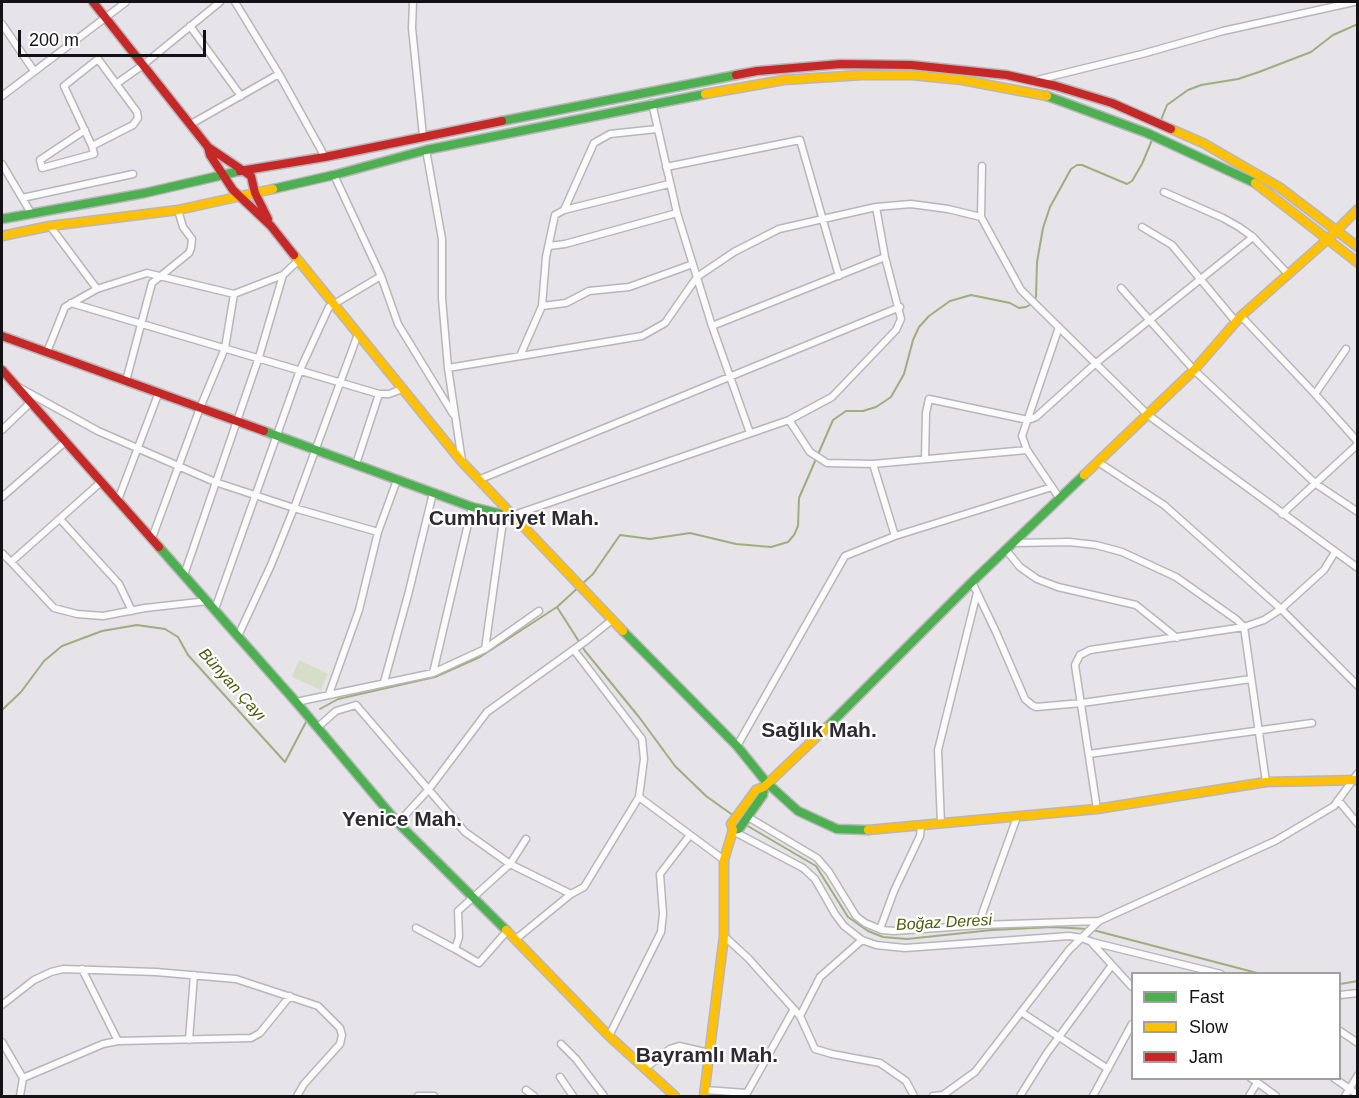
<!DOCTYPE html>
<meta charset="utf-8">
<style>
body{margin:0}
#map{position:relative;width:1359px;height:1098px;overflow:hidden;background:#e6e3e9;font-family:Arial,sans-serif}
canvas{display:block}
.frame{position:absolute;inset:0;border:3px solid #141215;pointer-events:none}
.legend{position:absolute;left:1131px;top:972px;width:210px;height:108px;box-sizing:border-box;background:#fff;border:2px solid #a1a0a1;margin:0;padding:8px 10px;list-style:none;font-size:18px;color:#141215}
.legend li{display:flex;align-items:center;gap:12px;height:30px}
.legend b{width:30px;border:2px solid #a1a0a1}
.scale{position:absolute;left:18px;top:30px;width:188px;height:27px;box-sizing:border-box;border:3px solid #141215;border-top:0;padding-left:8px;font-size:18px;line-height:21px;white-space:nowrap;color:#141215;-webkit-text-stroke:4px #fff;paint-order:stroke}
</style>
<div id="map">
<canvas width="1359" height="1098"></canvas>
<div class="frame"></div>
<ul class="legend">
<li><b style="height:8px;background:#4caf50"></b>Fast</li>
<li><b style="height:8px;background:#ffc107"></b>Slow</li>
<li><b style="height:8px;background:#c62828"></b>Jam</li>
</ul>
<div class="scale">200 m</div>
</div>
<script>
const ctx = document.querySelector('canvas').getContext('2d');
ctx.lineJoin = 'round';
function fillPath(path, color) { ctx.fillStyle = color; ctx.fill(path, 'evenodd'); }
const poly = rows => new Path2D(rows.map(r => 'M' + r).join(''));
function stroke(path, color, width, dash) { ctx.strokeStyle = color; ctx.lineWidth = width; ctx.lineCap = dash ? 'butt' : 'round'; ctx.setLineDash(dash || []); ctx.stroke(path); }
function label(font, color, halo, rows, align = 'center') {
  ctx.font = font + ' Arial,sans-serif'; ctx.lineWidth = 4.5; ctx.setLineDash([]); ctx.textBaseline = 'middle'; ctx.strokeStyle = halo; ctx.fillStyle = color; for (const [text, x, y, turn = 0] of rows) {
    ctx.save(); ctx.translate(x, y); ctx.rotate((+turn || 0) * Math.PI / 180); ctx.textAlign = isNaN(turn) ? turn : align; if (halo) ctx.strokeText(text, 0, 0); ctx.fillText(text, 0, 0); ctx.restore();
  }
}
const green = poly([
 [299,660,328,674,321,690,292,677]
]);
const stream = poly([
 [1161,120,1167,105,1188,90,1201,85,1238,79,1259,72,1311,52,1333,35,1358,24],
 [557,607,585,651,639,717,675,766,706,796,734,816],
 [320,709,338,699,435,677,480,657,557,607,593,574,620,535,650,539,690,533,736,544,771,547,788,542,794,535,798,526,799,498,833,420,846,411,863,411,876,407,891,397,904,374,913,340,919,327,929,316,950,301,971,295,1010,303,1019,308,1026,307,1033,303,1036,297,1037,262,1043,228,1050,207,1071,169,1077,165,1082,165,1127,184,1132,181,1142,164,1152,140],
 [2,710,21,692,44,661,62,646,102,631,137,625,165,629,178,637,188,655,285,762,306,722],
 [746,825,816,866,848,917,868,931,883,937,907,939,992,930,1053,927,1087,929],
 [1093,930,1261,974],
 [1340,984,1358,981]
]);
const street = poly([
 [235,2,279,74,325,157],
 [413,2,412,28,423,136],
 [2,24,34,71],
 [190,26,241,96],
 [1037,80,1142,54,1223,31,1354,2],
 [116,84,143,65,220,2],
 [2,96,126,2],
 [652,103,677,213,712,326,750,433],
 [191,124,279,74],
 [85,130,40,160,42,168,94,154,92,146,64,86,98,59,137,112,138,118,133,125,92,146],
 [426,150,442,239,442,298,448,368,462,461],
 [2,164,31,213],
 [982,166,981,217,1021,290,1148,415,1358,568],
 [666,167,800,140,839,276],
 [334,175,381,276,398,324,453,414],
 [1164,192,1223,218,1239,227,1253,237,1289,275],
 [22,198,133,174],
 [564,210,594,143,610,134,657,129],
 [50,226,97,289],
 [1142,227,1172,245,1236,322],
 [549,246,565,244,677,213],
 [1121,288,1194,370,1316,484,1358,512],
 [71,303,379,394],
 [542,306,566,303,589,291,629,287,693,264],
 [1241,316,1315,394,1358,442],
 [712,326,885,257],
 [1059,327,1022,436,1027,450,1060,499],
 [47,352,65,307,97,289,147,273,234,294,283,275,299,260],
 [520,356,542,306,546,257,555,215,564,210,669,184],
 [448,368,642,336,665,323,697,277,734,252,779,229,876,207,911,204,948,209,981,217],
 [126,381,152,283,189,253,191,248,192,239,183,227,178,210],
 [20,388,98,431,215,482,294,508,378,532],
 [1315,394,1346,349],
 [789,420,810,452,827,463,873,464,1027,450],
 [2,430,31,402],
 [925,459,926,413,929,399,1028,420,1036,417,1096,363,1253,237],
 [1098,462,1164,505,1281,609,1358,686],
 [356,464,379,394,389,394,402,389],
 [873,464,895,536],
 [478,480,900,307],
 [2,497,65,442],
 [118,500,159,392],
 [1282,514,1358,444],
 [511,516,789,420,832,397,896,330,901,319,885,257,876,207],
 [60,519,119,584,132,611],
 [152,538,200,408,225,348,234,294],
 [1014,543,1069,542,1096,545,1122,552,1176,577,1237,620,1244,627,1266,782],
 [1006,550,1020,567,1037,579,1058,587,1136,605,1177,638],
 [2,553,11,562,101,482],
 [11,562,54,608,77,614,103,616,145,608,208,601],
 [184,575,259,357,283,275],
 [972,582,996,632,1025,699,1032,705,1036,707,1082,703,1251,679],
 [215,609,300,370,329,307,381,276],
 [238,636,271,565,294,508,358,334],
 [485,649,504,514],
 [574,650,642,739,644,759,639,797],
 [433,673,472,507],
 [384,682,408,595,433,493],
 [329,694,359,610,378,532,397,480],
 [296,702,433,673,485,649,539,611],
 [318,727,336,711,356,705,465,832,510,864,571,894,584,887,639,797,724,860],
 [737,746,845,556,895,536,1052,487],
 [1089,754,1312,723],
 [1338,800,1358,824],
 [1097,809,1075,665,1080,655,1090,650,1244,627,1264,620,1281,609,1324,570,1335,552],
 [748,817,817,858,829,872,856,916,865,923,882,930,894,931,980,925,1099,921],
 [398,823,429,789,487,712,587,640,612,620],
 [941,824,938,750,977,593],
 [733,831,803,868,815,879,835,914,844,926,862,940,876,945,905,948,1069,936,1082,938,1092,942,1221,974],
 [980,925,982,914,1017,817],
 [416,928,455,949,459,937,458,911,510,864,526,839],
 [880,929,894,891,920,836,921,826],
 [724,936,748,958,800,1016,815,1049,832,1054,880,1063,906,1081,914,1096],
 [516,939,571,894],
 [1092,943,1132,987],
 [455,949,479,963,507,931],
 [82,969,118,1041],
 [1340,995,1358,993],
 [2,1005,34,980,51,972,63,969,156,972,236,979,318,1006,340,1028,342,1035,340,1044,304,1084,297,1096],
 [1021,1012,1108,1069],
 [800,1016,820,977,862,940],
 [1340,1031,1358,1043],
 [609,1036,661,932,663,914,660,874,690,835],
 [189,1040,194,975],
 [2,1042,23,1078,103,1044,118,1041,251,1038,260,1033,290,996],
 [561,1044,576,1059,604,1096],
 [644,1069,670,1049,679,1046,709,1053],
 [560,1077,573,1096],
 [1251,1078,1276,1096],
 [1334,1078,1358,1095],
 [526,1090,534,1096],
 [704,1090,747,1093,794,1009],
 [20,1096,23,1078],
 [418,1096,434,1096],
 [933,1096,943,1095,975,1072,1069,950,1099,921,1275,841,1334,806,1358,773],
 [1020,1096,1047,1053,1112,965],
 [1093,1096,1132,1024],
 [1249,1096,1257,1083],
 [1345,1096,1358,1075]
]);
const fast = poly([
 [1047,96,1147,133,1255,183],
 [502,121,736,75],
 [273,189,334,175,426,150,705,94],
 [2,219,145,193,240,171],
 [264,431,472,507,510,516],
 [159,547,296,702,398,823,506,930],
 [623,631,737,746,767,783,798,811,837,829,868,830],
 [827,727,972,582,1084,475],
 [733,830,739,829,763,795,764,787]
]);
const slow = poly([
 [705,94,784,80,862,75,912,75,962,80,1047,96],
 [1171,129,1203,143,1279,187,1358,247],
 [1255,183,1358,263],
 [2,236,50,226,178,210,273,189],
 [294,255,462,462,623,631],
 [1084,475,1194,370,1241,316,1328,239,1358,209],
 [868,830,1097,809,1266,782,1358,780],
 [506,930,609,1036,675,1096],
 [704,1096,724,936,724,860,733,830,731,824,756,790,764,787,827,727]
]);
const jam = poly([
 [93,2,208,147,210,155,233,190,271,226,294,255],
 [736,75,757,71,841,64,911,65,1007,75,1056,86,1112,103,1171,129],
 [208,147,251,176,255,193,268,219],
 [240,171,325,157,502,121],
 [2,336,264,431],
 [2,370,159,547]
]);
const waterNames = [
 ["Bünyan Çayı",232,685,48],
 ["Boğaz Deresi",944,923,-3]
];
const districtNames = [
 ["Cumhuriyet Mah.",514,519],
 ["Sağlık Mah.",819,731],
 ["Yenice Mah.",402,820],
 ["Bayramlı Mah.",707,1056]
];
fillPath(green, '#d7dec8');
stroke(stream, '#a0ad7d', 2);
stroke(street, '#b8b6ba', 9);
stroke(fast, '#b8b6ba', 11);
stroke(slow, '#b8b6ba', 11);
stroke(jam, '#b8b6ba', 11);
stroke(street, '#fbfbfc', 6);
stroke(fast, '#4caf50', 8);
stroke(slow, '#ffc107', 8);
stroke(jam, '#c62828', 8);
label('italic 16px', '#4b5d0b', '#fff', waterNames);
label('bold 21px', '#2f2a32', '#fff', districtNames);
</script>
